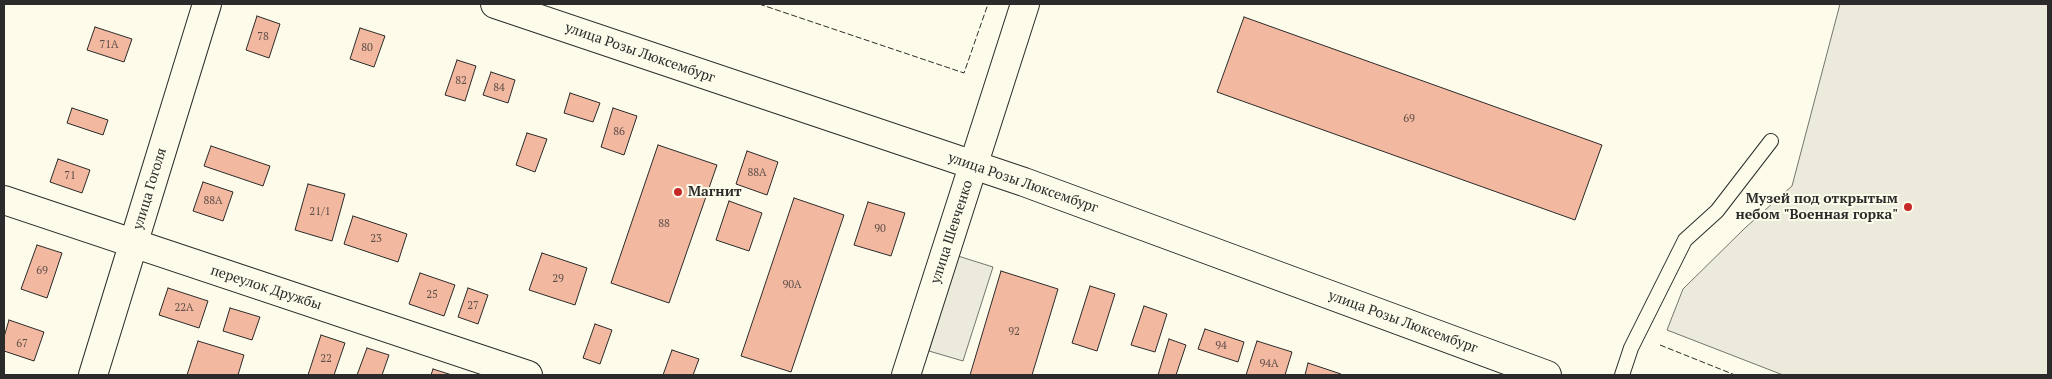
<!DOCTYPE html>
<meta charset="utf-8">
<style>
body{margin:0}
#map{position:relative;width:2052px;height:379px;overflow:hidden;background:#fdfbea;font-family:"PT Serif",serif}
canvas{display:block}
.frame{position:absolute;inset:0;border:5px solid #2b2b2b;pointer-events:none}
</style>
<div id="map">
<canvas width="2052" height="379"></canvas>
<div class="frame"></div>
</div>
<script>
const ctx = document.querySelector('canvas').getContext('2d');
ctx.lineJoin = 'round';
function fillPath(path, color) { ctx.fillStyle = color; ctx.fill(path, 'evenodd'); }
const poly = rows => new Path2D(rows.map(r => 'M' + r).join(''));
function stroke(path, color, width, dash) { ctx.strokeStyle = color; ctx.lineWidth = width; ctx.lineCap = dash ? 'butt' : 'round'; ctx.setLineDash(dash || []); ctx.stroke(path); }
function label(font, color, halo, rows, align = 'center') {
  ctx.font = font + ' "PT Serif",serif'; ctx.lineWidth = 4; ctx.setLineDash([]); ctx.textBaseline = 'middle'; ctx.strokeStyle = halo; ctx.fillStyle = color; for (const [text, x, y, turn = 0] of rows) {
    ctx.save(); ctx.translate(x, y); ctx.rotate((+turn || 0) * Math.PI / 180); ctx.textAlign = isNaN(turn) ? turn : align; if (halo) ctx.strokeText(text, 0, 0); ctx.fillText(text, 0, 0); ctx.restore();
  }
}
const green = poly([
 [1840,4,2048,4,2048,375,1783,375,1667,330,1683,289,1745,228,1792,186,1840,4]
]);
const parking = poly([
 [958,256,993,267,963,361,929,351,958,256]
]);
const building = poly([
 [257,16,280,24,269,58,246,50,257,16],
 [1244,17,1602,145,1575,220,1217,92,1244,17],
 [95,27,132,39,124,62,87,50,95,27],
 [360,28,385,36,374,67,350,59,360,28],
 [457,60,476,66,465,101,445,95,457,60],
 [491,72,515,80,508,103,483,95,491,72],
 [570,93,600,103,593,122,564,113,570,93],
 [72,108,108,120,103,135,67,123,72,108],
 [613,108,637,116,624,155,601,147,613,108],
 [527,133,547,139,535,172,516,165,527,133],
 [658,145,717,165,669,303,611,283,658,145],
 [211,146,270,166,263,186,204,166,211,146],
 [747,151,778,162,767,195,736,184,747,151],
 [58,159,90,170,82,193,50,182,58,159],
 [203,182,233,192,223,221,193,211,203,182],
 [308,184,345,194,332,241,295,230,308,184],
 [794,198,844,215,791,372,741,356,794,198],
 [729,201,762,213,749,251,716,240,729,201],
 [868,202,905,213,891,256,854,245,868,202],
 [353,216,407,234,398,262,344,244,353,216],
 [37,245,62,253,47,298,21,289,37,245],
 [542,253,587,268,575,305,529,290,542,253],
 [1001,271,1058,289,1032,375,970,375,1001,271],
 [420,273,455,285,444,316,409,304,420,273],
 [1090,286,1115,294,1097,351,1072,343,1090,286],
 [168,288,208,301,199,328,159,315,168,288],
 [468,288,488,295,478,324,458,317,468,288],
 [1144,306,1167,314,1155,352,1131,345,1144,306],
 [230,308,260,317,252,340,223,331,230,308],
 [9,320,44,332,34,361,4,351,4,337,9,320],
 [595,324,612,330,600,364,583,358,595,324],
 [1205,329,1244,342,1238,362,1198,349,1205,329],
 [321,335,345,343,334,375,308,375,321,335],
 [1169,339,1186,345,1176,375,1158,375,1169,339],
 [198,341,244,355,238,375,187,375,198,341],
 [1257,341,1292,352,1285,375,1246,375,1257,341],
 [367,348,389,355,382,375,357,375,367,348],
 [672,350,699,359,693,375,663,375,672,350],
 [1308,363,1341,374,1341,375,1305,375,1308,363],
 [433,369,452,375,431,375,433,369]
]);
const service = poly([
 [1622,375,1631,348,1685,240,1717,211,1771,141]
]);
const minor = poly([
 [4,200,528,375],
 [93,375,207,4],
 [906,375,1025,4]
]);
const secondary = poly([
 [495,4,1024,182,1547,375]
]);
const fence = poly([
 [759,4,964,73,988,4],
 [1660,345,1735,375]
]);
const markers = [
 [678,192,5,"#c62828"],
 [1908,207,5,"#c62828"]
];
const numberNames = [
 ["78",263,37],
 ["71А",109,45],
 ["80",367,48],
 ["82",461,81],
 ["84",499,88],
 ["69",1409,119],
 ["86",619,132],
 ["88А",757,173],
 ["71",70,176],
 ["88А",213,201],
 ["21/1",320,212],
 ["88",664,224],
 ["90",880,229],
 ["23",376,239],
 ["69",42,271],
 ["29",558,279],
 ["90А",792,285],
 ["25",432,295],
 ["27",473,306],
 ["22А",184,308],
 ["92",1014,332],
 ["67",22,344],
 ["94",1221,346],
 ["22",326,359],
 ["94А",1269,364]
];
const streetNames = [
 ["улица Розы Люксембург",640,53,19],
 ["улица Розы Люксембург",1023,183,19],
 ["улица Гоголя",150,189,-73],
 ["улица Шевченко",952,232,-72],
 ["переулок Дружбы",266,288,18],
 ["улица Розы Люксембург",1403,322,20]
];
const poiNames = [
 ["Магнит",688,192],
 ["Музей под открытым",1898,199,"right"],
 ["небом \"Военная горка\"",1898,215,"right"]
];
fillPath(green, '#ecebdb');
stroke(green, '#74746e', 1);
fillPath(parking, '#eceadb');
stroke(parking, '#74746e', 1);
fillPath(building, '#f2b8a0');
stroke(building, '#2b2b2b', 1);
stroke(service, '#2b2b2b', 16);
stroke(minor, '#2b2b2b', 30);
stroke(secondary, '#2b2b2b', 30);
stroke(service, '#fdfbea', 14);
stroke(minor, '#fdfbea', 28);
stroke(secondary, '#fdfbea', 28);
stroke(fence, '#2b2b2b', 1, [6, 2.5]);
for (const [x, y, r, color] of markers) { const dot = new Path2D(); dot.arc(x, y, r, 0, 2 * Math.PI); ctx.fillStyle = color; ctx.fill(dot); stroke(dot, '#fdfbea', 2); }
label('11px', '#5d4e48', null, numberNames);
label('14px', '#2b2b2b', '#fdfbea', streetNames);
label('bold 14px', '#2b2b2b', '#fdfbea', poiNames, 'left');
</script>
